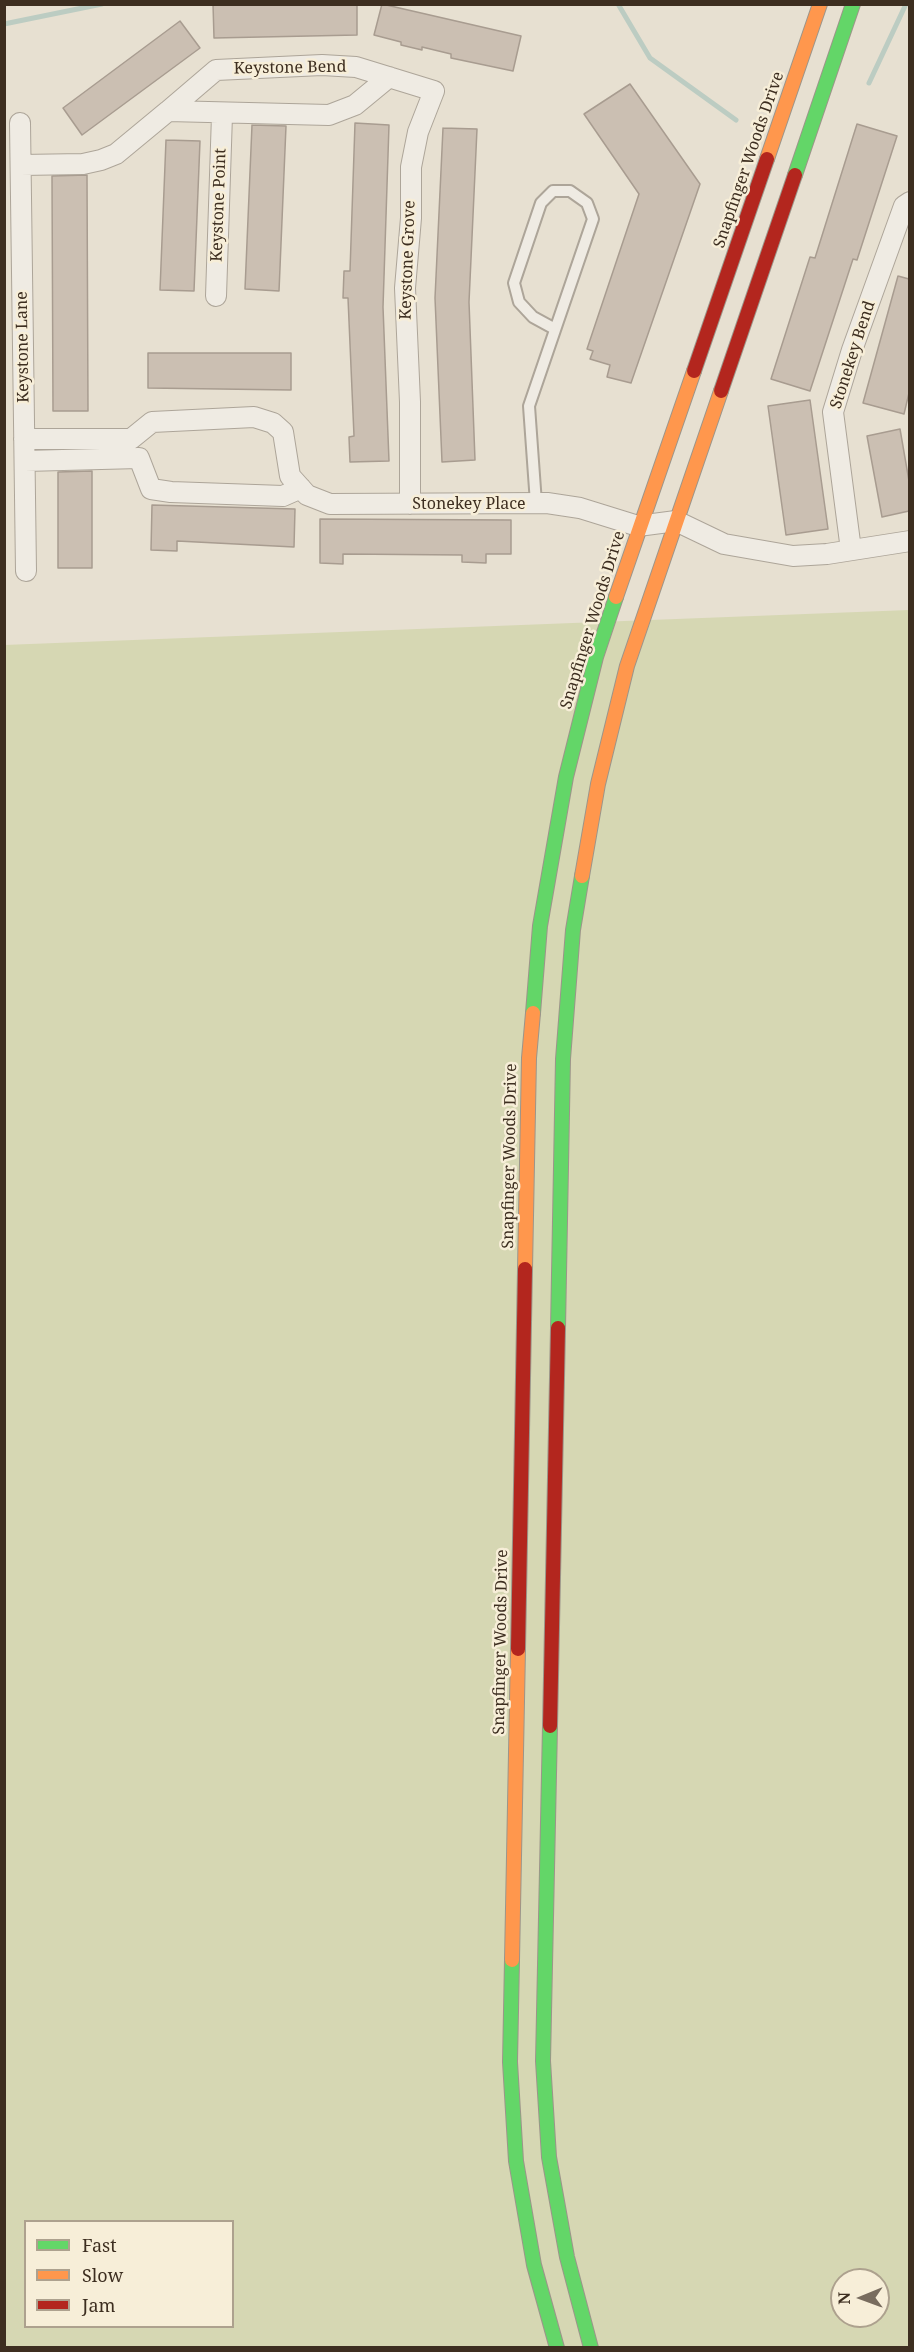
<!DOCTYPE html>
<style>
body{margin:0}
#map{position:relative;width:914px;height:2352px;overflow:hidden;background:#e7e0d1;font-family:"Noto Serif",serif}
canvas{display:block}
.frame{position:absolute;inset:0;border:6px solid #3d2e20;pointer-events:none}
.legend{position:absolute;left:24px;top:2220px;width:210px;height:108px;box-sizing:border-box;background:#f7eed8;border:2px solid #ada18e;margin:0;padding:8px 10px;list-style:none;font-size:18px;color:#3d2e20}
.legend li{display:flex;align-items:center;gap:12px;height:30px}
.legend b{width:30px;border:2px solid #ada18e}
.north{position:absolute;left:830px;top:2268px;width:60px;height:60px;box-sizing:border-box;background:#f7eed8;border:2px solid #ada18e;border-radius:50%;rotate:269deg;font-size:16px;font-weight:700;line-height:24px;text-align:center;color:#3d2e20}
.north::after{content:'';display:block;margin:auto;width:21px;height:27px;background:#786c5e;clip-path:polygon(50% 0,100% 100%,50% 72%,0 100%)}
</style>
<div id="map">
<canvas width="914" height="2352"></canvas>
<div class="frame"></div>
<ul class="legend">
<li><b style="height:8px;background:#63d668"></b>Fast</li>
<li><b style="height:8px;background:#ff974d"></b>Slow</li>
<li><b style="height:8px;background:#b3261e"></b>Jam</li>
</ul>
<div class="north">N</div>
</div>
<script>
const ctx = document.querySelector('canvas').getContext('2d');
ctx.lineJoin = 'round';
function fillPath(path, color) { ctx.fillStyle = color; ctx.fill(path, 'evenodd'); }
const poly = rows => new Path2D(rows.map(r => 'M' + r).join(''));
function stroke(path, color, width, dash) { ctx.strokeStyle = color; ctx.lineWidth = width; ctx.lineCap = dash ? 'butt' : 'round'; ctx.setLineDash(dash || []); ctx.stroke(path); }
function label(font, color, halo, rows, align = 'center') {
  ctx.font = font + ' "Noto Serif",serif'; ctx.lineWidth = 5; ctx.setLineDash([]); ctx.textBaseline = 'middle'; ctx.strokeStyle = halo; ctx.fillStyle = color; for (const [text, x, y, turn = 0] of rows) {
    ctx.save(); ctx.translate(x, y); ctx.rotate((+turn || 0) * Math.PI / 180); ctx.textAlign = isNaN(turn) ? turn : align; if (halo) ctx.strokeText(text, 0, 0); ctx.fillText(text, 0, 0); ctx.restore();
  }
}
const green = poly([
 [909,610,909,2347,5,2347,4,645],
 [26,2222,232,2222,232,2326,26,2326],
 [842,2280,878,2280,878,2316,842,2316]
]);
const stream = poly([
 [618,4,650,58,736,120],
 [4,24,102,4],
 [869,83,906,4]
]);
const building = poly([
 [213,4,357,4,357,35,214,38,213,4],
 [382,4,521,36,513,71,451,58,451,54,422,47,422,50,401,45,401,42,374,35,382,4],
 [180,21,200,48,82,135,63,108,180,21],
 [630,84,700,184,631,383,607,377,610,365,590,359,593,351,587,349,639,194,584,114,630,84],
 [355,123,389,125,383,307,389,461,350,462,349,437,354,436,348,298,343,298,344,271,350,271,355,123],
 [857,124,897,136,857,260,853,259,810,391,771,379,810,257,815,258,857,124],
 [252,125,286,126,279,291,245,289,252,125],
 [443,128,477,129,469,302,475,460,442,462,435,298,443,128],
 [166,140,200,141,194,291,160,290,166,140],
 [87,175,88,411,53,411,52,176,87,175],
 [898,276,909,279,909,393,904,414,863,403,898,276],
 [148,353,291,353,291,390,148,388,148,353],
 [810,400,828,529,786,535,768,406,810,400],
 [900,429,909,481,909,511,882,517,867,436,900,429],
 [92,471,92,568,58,568,58,472,92,471],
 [152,505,295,509,294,547,177,541,177,551,151,550,152,505],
 [320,519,511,520,511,554,486,554,486,563,462,562,462,555,343,554,343,564,320,563,320,519]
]);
const lane = poly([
 [536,503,529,406,593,219,587,203,570,191,553,191,541,203,514,283,519,302,533,317,555,329]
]);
const street = poly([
 [168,111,216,70,322,65,356,67,434,91,418,132,411,167,411,218,405,288,410,402,410,504],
 [20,123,26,571],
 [21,165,83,164,101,160,116,154,168,111,329,115,355,105,389,77],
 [216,296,222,115],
 [24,439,131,439,152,422,254,417,273,423,283,432,290,476,307,495,330,504,547,503,580,508,638,526,676,521,724,544,793,556,827,554,910,541],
 [25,461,139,458,151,489,171,492,283,496,301,488],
 [851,550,833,412,852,350,904,206,910,202]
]);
const fast = poly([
 [795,175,853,4],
 [533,1013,540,926,566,777,596,657,616,597],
 [558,1328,563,1059,573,930,582,876],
 [550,1726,543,2061,549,2157,567,2257,591,2348],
 [512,1960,510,2062,516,2161,534,2265,557,2348]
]);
const slow = poly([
 [767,159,820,4],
 [616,597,694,371],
 [582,876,598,784,627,666,721,391],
 [525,1269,529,1058,533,1013],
 [512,1960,518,1649]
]);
const jam = poly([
 [694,371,767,159],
 [721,391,795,175],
 [518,1649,525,1269],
 [550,1726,558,1328]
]);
const streetNames = [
 ["Keystone Bend",290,68,-1],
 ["Snapfinger Woods Drive",749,160,-71],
 ["Keystone Point",219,205,-88],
 ["Keystone Grove",408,260,-88],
 ["Keystone Lane",23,347,-91],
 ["Stonekey Bend",853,355,-72],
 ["Stonekey Place",469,504],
 ["Snapfinger Woods Drive",593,620,-73],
 ["Snapfinger Woods Drive",510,1156,-89],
 ["Snapfinger Woods Drive",501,1642,-89]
];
fillPath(green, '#d6d7b3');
stroke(stream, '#bcccc2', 5);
fillPath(building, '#cbbfb2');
stroke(building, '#a89c90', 1.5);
stroke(lane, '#ada599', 14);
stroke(street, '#ada599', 22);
stroke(fast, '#9c958a', 16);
stroke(slow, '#9c958a', 16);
stroke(jam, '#9c958a', 16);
stroke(lane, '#efebe3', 10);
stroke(street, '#efebe3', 20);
stroke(fast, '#63d668', 14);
stroke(slow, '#ff974d', 14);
stroke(jam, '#b3261e', 14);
label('16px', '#3d2e20', '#f7eed8', streetNames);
</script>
